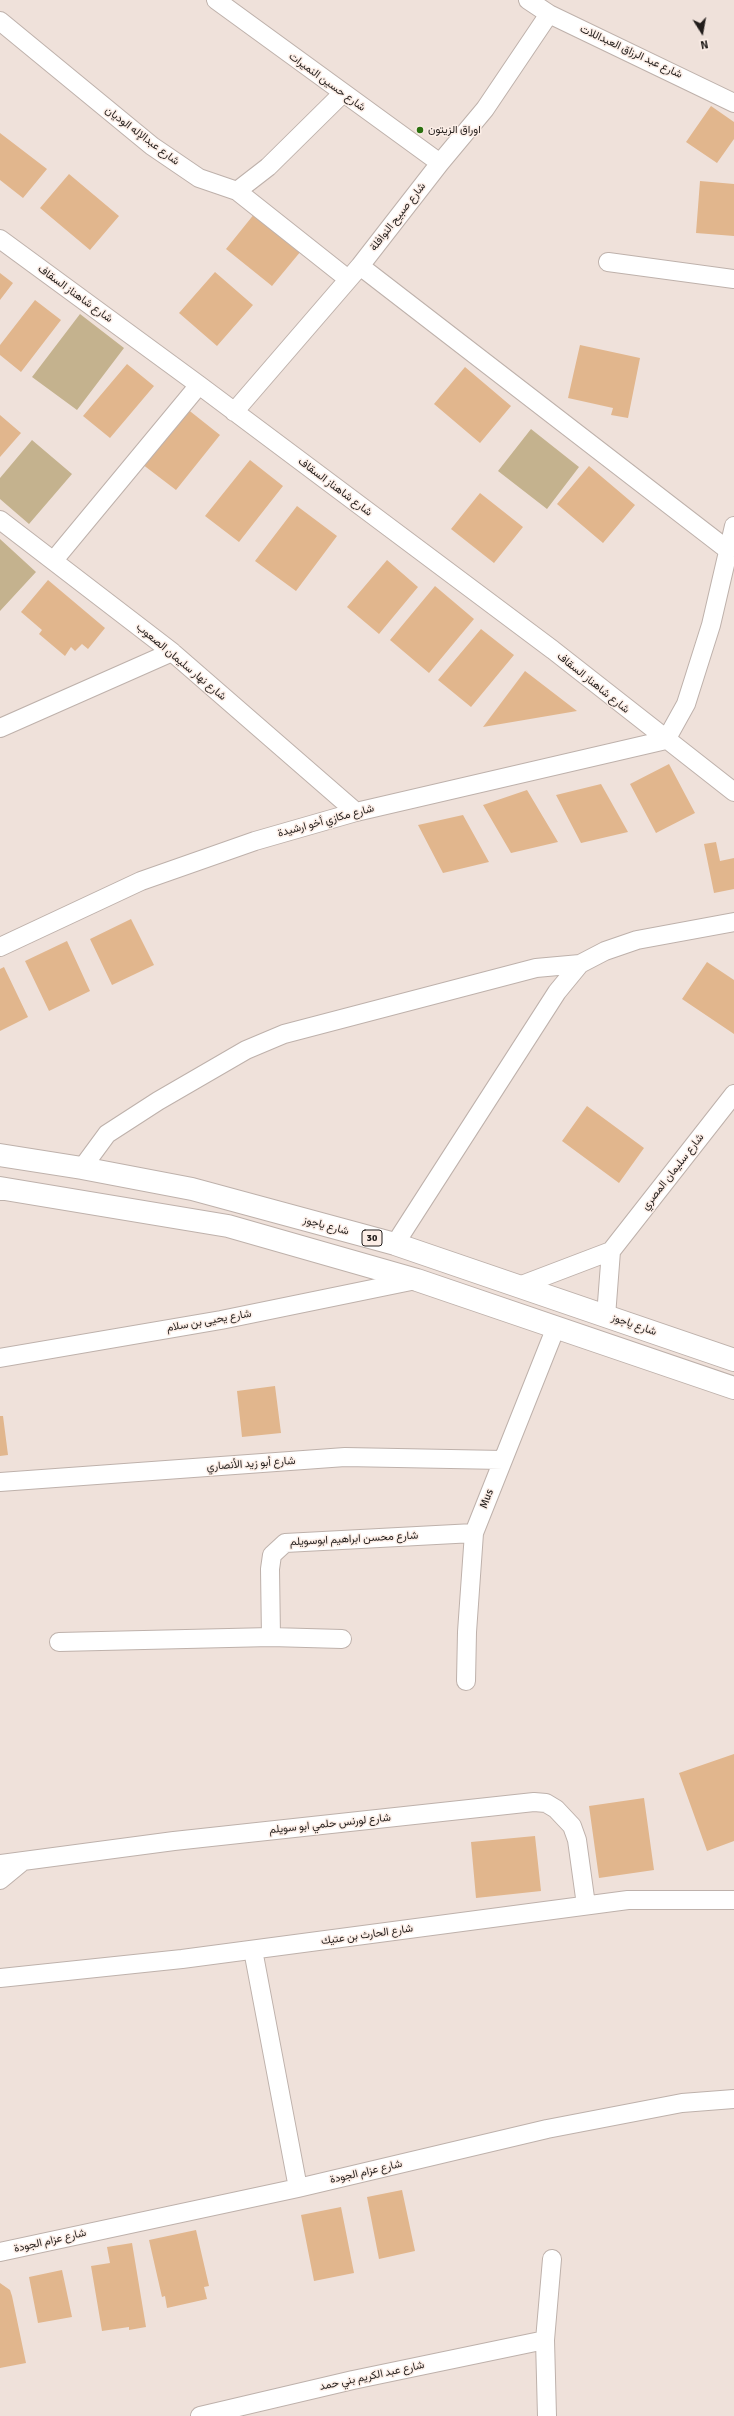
<!DOCTYPE html>
<meta charset="utf-8">
<style>
body{margin:0}
#map{position:relative;width:734px;height:2416px;overflow:hidden;background:#efe1da;font-family:Signika,sans-serif}
canvas{display:block}
.north{position:absolute;left:682px;top:12px;width:40px;height:40px;-webkit-text-stroke:3px #fceee7;paint-order:stroke;rotate:169deg;font-size:11px;font-weight:700;line-height:16px;text-align:center;color:#221d1b}
.north::after{content:'';display:block;margin:auto;width:14px;height:18px;background:#221d1b;clip-path:polygon(50% 0,100% 100%,50% 72%,0 100%)}
</style>
<div id="map">
<canvas width="734" height="2416"></canvas>
<div class="north">N</div>
</div>
<script>
const ctx = document.querySelector('canvas').getContext('2d');
ctx.lineJoin = 'round';
function fillPath(path, color) { ctx.fillStyle = color; ctx.fill(path, 'evenodd'); }
const poly = rows => new Path2D(rows.map(r => 'M' + r).join(''));
function stroke(path, color, width, dash) { ctx.strokeStyle = color; ctx.lineWidth = width; ctx.lineCap = dash ? 'butt' : 'round'; ctx.setLineDash(dash || []); ctx.stroke(path); }
function label(font, color, halo, rows, align = 'center') {
  ctx.font = font + ' Signika,Vazirmatn,sans-serif'; ctx.lineWidth = 3; ctx.setLineDash([]); ctx.textBaseline = 'middle'; ctx.strokeStyle = halo; ctx.fillStyle = color; for (const [text, x, y, turn = 0] of rows) {
    ctx.save(); ctx.translate(x, y); ctx.rotate((+turn || 0) * Math.PI / 180); ctx.textAlign = isNaN(turn) ? turn : align; if (halo) ctx.strokeText(text, 0, 0); ctx.fillText(text, 0, 0); ctx.restore();
  }
}
const green = poly([
 [80,314,124,348,77,410,32,377],
 [531,429,579,467,547,509,498,471],
 [32,440,72,474,29,524,0,499,0,478],
 [0,539,36,572,0,611]
]);
const building = poly([
 [711,106,734,122,734,139,717,163,686,142],
 [0,133,47,169,23,198,0,180],
 [69,174,119,216,90,250,40,208],
 [700,181,734,184,734,236,696,233],
 [255,213,301,251,272,286,226,249],
 [215,272,253,305,217,346,179,313],
 [0,273,13,283,0,300],
 [35,300,61,320,21,372,0,355,0,345],
 [580,345,640,358,628,418,611,415,613,408,568,398],
 [127,364,154,386,110,438,83,416],
 [465,367,511,406,480,443,434,404],
 [186,408,220,435,176,490,142,464],
 [0,415,21,433,0,457],
 [250,460,283,486,239,542,205,516],
 [589,466,635,505,603,543,557,504],
 [480,493,523,527,494,563,451,529],
 [297,506,337,536,296,591,255,561],
 [387,560,418,587,379,634,347,607],
 [48,580,105,628,88,649,82,644,75,651,71,647,65,656,39,634,42,630,21,612],
 [435,586,474,619,429,673,390,640],
 [481,629,514,655,471,707,438,680],
 [525,671,577,711,483,727],
 [669,764,695,813,656,833,630,784],
 [601,784,628,832,581,843,556,795],
 [527,790,558,842,511,853,483,805],
 [463,815,489,862,443,873,418,825],
 [716,842,720,861,734,858,734,889,714,893,704,844],
 [131,919,154,965,112,985,90,939],
 [67,941,90,991,49,1011,25,961],
 [707,962,734,980,734,1034,682,999],
 [4,967,28,1017,0,1031,0,969],
 [587,1106,644,1148,619,1183,562,1141],
 [275,1386,281,1433,242,1437,237,1391],
 [0,1416,3,1416,8,1455,0,1456],
 [734,1754,734,1841,707,1851,679,1773],
 [644,1798,654,1870,599,1878,589,1806],
 [535,1836,541,1891,476,1898,471,1842],
 [402,2190,415,2251,379,2259,367,2197],
 [341,2207,354,2273,314,2281,301,2215],
 [196,2230,209,2286,204,2287,207,2299,167,2308,165,2296,162,2297,149,2240],
 [132,2243,146,2327,129,2330,129,2327,102,2331,91,2266,110,2263,107,2247],
 [62,2270,72,2317,38,2323,29,2277],
 [0,2283,10,2290,12,2296,26,2363,0,2368]
]);
const minor = poly([
 [216,0,440,163],
 [528,0,549,14,734,103],
 [0,21,152,146,199,178,237,191,268,167,342,94],
 [237,191,348,279],
 [0,239,199,385,553,650,734,792],
 [608,262,734,279],
 [360,266,728,550],
 [234,412,360,266,440,163,485,109,549,14],
 [0,520,172,652,356,812],
 [54,560,199,385],
 [0,728,172,652],
 [666,740,686,704,711,625,734,526],
 [0,947,141,881,255,841,356,812,666,740],
 [82,1168,107,1134,158,1101,246,1050,284,1034,536,968,580,964,605,951,637,940,734,922],
 [395,1244,557,992,580,964],
 [519,1286,611,1251,734,1094],
 [606,1316,611,1251],
 [0,1358,221,1320,416,1280],
 [0,1482,345,1457,503,1460],
 [271,1637,270,1569,272,1555,285,1543,474,1533],
 [59,1642,271,1637,342,1639],
 [466,1681,467,1632,474,1533,556,1327],
 [0,1864,174,1841,534,1802,546,1803,556,1809,572,1826,577,1840,586,1905],
 [0,1880,23,1861],
 [253,1950,298,2188],
 [0,1978,182,1959,628,1900,734,1900],
 [0,2252,298,2188,547,2129,682,2103,734,2099],
 [200,2416,353,2380,545,2340],
 [547,2416,545,2340,552,2259]
]);
const major = poly([
 [0,1155,82,1168,192,1189,395,1244,734,1360],
 [0,1188,228,1226,417,1280,734,1388]
]);
const highway = poly([
 [0,1189,3,1189]
]);
const markers = [
 [420,130,4,"#2a700f"]
];
const shields = [
 [372,1238,20]
];
const shieldNames = [
 ["30",372,1238]
];
const streetNames = [
 ["شارع عبد الرزاق العبداللات",631,52,25],
 ["شارع حسين النميرات",327,82,36],
 ["شارع عبدالإله الوديان",142,136,37],
 ["شارع صبيح النوافلة",398,217,-52],
 ["شارع شاهناز السقاف",75,294,36],
 ["شارع شاهناز السقاف",335,487,37],
 ["شارع نهار سليمان الصعوب",181,662,40],
 ["شارع شاهناز السقاف",593,683,39],
 ["شارع مكازي أخو ارشيدة",326,821,-15],
 ["شارع سليمان المصري",673,1172,-52],
 ["شارع ياجوز",326,1226,15],
 ["شارع يحيى بن سلام",209,1321,-10],
 ["شارع ياجوز",634,1325,19],
 ["شارع أبو زيد الأنصاري",251,1464,-4],
 ["Mus",487,1499,-69],
 ["شارع محسن ابراهيم ابوسويلم",354,1539,-3],
 ["شارع لورنس حلمي ابو سويلم",330,1824,-6],
 ["شارع الحارث بن عتيك",367,1935,-8],
 ["شارع عزام الجودة",366,2172,-13],
 ["شارع عزام الجودة",50,2241,-13],
 ["شارع عبد الكريم بني حمد",372,2376,-12]
];
const poiNames = [
 ["اوراق الزيتون",428,130]
];
fillPath(green, '#c4b28e');
fillPath(building, '#e1b68d');
stroke(minor, '#beb1ab', 20);
stroke(major, '#beb1ab', 24);
stroke(highway, '#beb1ab', 24);
stroke(minor, '#fff', 18);
stroke(major, '#fff', 22);
stroke(highway, '#fff', 22);
for (const [x, y, r, color] of markers) { const dot = new Path2D(); dot.arc(x, y, r, 0, 2 * Math.PI); ctx.fillStyle = color; ctx.fill(dot); stroke(dot, '#fceee7', 1.5); }
for (const [x, y, w] of shields) { const box = new Path2D(); box.roundRect(x - w / 2, y - 8, w, 16, 3); ctx.fillStyle = '#fceee7'; ctx.fill(box); stroke(box, '#221d1b', 1); }
label('bold 10px', '#221d1b', null, shieldNames);
label('11px', '#221d1b', '#fceee7', streetNames);
label('11px', '#221d1b', '#fceee7', poiNames, 'left');
</script>
